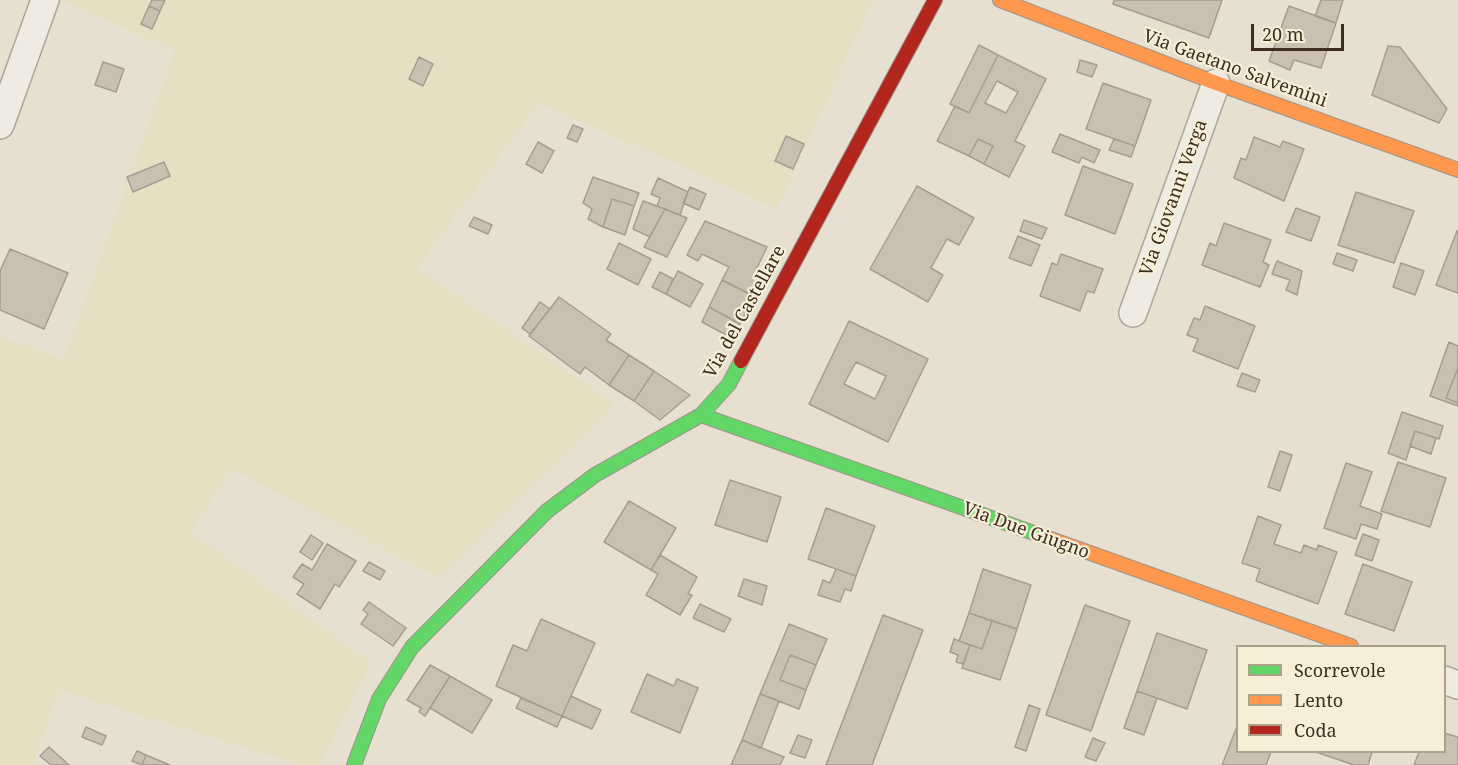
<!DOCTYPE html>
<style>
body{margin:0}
#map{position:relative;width:1458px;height:765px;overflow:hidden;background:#e7e0d1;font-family:"Noto Serif",serif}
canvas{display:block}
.legend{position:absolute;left:1236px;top:645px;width:210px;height:108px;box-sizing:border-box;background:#f7eed8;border:2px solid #ada18e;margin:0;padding:8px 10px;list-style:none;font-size:18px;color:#3d2e20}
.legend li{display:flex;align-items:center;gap:12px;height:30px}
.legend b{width:30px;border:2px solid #ada18e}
.scale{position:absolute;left:1251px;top:24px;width:93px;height:27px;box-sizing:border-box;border:3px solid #3d2e20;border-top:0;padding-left:8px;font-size:18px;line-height:21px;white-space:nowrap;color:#3d2e20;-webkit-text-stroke:4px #f7eed8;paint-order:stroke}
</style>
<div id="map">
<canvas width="1458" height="765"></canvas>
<ul class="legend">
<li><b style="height:8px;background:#63d668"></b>Scorrevole</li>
<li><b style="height:8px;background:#ff974d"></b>Lento</li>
<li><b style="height:8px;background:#b3261e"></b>Coda</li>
</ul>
<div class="scale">20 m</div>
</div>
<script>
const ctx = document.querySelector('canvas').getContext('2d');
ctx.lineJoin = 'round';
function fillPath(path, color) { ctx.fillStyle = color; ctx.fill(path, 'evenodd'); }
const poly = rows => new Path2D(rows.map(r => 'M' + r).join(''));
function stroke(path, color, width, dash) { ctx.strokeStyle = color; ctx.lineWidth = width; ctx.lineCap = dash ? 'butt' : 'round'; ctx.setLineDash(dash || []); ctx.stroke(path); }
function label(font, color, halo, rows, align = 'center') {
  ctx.font = font + ' "Noto Serif",serif'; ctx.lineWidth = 4.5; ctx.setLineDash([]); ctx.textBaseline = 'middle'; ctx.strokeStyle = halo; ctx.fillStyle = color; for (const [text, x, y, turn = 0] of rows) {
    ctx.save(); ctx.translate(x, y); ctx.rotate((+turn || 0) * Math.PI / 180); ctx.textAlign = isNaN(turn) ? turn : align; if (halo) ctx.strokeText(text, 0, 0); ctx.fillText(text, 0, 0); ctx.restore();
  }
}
const farmland = poly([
 [61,0,873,0,777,209,539,103,417,268,615,404,439,577,231,469,191,532,371,663,320,765,301,765,59,690,33,765,0,765,0,337,64,359,175,50]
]);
const building = poly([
 [152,0,165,0,160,11,149,6,152,0],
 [1114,0,1222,0,1209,38,1113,4,1114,0],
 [1321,0,1343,0,1336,23,1315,16,1321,0],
 [149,6,160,11,152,29,141,24,149,6],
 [1289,6,1336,23,1321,68,1294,60,1290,70,1269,61,1289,6],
 [979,45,998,55,969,113,950,104,979,45],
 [1388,46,1400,47,1447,109,1439,123,1372,95,1388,46],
 [998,55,1046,79,1015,141,1025,146,1009,177,984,164,993,146,978,139,969,156,937,141,955,106,969,113,998,55],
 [997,81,1018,92,1006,113,985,103,997,81],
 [419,57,433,64,423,86,409,79,419,57],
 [1080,60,1097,65,1092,77,1077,72,1080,60],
 [103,62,124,69,116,92,95,85,103,62],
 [1103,83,1151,100,1135,146,1086,129,1103,83],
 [573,125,583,129,577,142,567,138,573,125],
 [1060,134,1100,150,1094,163,1082,157,1079,163,1052,152,1060,134],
 [786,136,804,144,793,169,775,161,786,136],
 [1254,137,1280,147,1283,141,1304,149,1284,201,1234,178,1241,158,1246,160,1254,137],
 [978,139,993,146,984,164,969,156,978,139],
 [1114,139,1135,146,1131,157,1109,150,1114,139],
 [538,142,554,151,542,173,526,164,538,142],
 [164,162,170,176,133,192,127,177,164,162],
 [1083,166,1133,184,1115,234,1065,215,1083,166],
 [593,177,639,193,634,206,612,199,603,227,588,219,592,209,583,203,593,177],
 [658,178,688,192,680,215,657,206,660,198,651,194,658,178],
 [917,186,974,218,959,245,947,239,931,268,943,275,928,302,870,269,917,186],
 [690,187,706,194,699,210,683,203,690,187],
 [1356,192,1414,211,1394,263,1338,245,1356,192],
 [612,199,634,206,625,235,603,227,612,199],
 [643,201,665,209,650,237,633,229,643,201],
 [1296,208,1320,217,1311,241,1286,232,1296,208],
 [665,209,687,218,667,257,644,247,665,209],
 [474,217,492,225,488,234,469,226,474,217],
 [1024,220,1047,228,1042,239,1020,231,1024,220],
 [705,221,767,247,757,268,762,270,752,295,722,280,729,267,702,254,698,261,687,255,705,221],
 [1224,223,1271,240,1263,262,1269,265,1260,287,1202,265,1210,243,1216,246,1224,223],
 [1457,231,1458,231,1458,293,1436,285,1457,231],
 [1018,236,1040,245,1031,266,1009,258,1018,236],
 [619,243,651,259,638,285,607,269,619,243],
 [10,249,68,273,44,329,0,310,0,271,10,249],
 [1337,253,1357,260,1353,271,1333,264,1337,253],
 [1061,254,1103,269,1094,293,1087,291,1080,311,1040,296,1052,263,1057,265,1061,254],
 [1277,261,1302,271,1297,295,1286,290,1290,280,1272,274,1277,261],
 [1401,263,1424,271,1415,295,1393,287,1401,263],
 [678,271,703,284,690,307,666,294,678,271],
 [660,272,673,279,666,294,652,287,660,272],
 [722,280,755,297,740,324,709,307,722,280],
 [559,297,611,334,606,340,629,355,609,385,585,367,580,374,529,336,559,297],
 [540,302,550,309,530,334,522,328,540,302],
 [1205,306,1255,326,1238,369,1193,351,1198,339,1187,335,1194,318,1200,320,1205,306],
 [709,307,740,324,732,338,702,322,709,307],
 [849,321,928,359,888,442,809,404,849,321],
 [856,362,886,376,875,399,844,384,856,362],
 [1449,342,1458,346,1458,368,1446,398,1458,403,1458,406,1430,396,1449,342],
 [629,355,654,371,634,401,609,385,629,355],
 [1458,368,1458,403,1446,398,1458,368],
 [654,371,690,395,660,420,634,401,654,371],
 [1242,373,1260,380,1255,392,1237,386,1242,373],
 [1402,412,1443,426,1439,439,1415,431,1406,460,1388,453,1402,412],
 [1415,431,1436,438,1431,454,1410,446,1415,431],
 [1280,451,1292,455,1280,491,1268,487,1280,451],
 [1398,462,1446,478,1430,527,1381,511,1398,462],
 [1346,463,1372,472,1360,506,1382,514,1377,529,1361,524,1356,539,1324,528,1346,463],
 [730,480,781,497,767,542,715,525,730,480],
 [629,501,676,528,651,570,604,542,629,501],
 [826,508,875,526,856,576,808,559,826,508],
 [1258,516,1281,525,1274,544,1301,553,1304,545,1317,550,1318,545,1337,552,1318,604,1256,581,1260,569,1242,563,1258,516],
 [1363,534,1379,540,1372,561,1355,555,1363,534],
 [311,535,323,543,312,560,300,552,311,535],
 [327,544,356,561,339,587,335,584,320,609,297,594,304,584,293,577,302,564,312,570,327,544],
 [660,555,697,577,688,594,692,595,680,615,646,595,658,574,651,570,660,555],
 [369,562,385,571,380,580,363,571,369,562],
 [1363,564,1412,582,1394,631,1345,614,1363,564],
 [836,569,856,576,851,591,845,589,840,602,818,595,823,580,830,583,836,569],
 [983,569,1031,585,1017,629,969,613,983,569],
 [744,579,767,586,762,605,738,596,744,579],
 [369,602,406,628,393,646,361,624,368,614,363,610,369,602],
 [700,604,731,619,724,632,693,618,700,604],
 [1085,605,1130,621,1091,731,1046,715,1085,605],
 [969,613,992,621,982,649,959,641,969,613],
 [883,615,923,630,872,765,826,765,883,615],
 [541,619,595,643,562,716,496,686,513,645,527,651,541,619],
 [992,621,1017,629,1000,680,962,668,970,645,982,649,992,621],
 [789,624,827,639,816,665,790,655,780,680,806,690,799,709,760,694,789,624],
 [1157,633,1207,650,1187,709,1137,691,1157,633],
 [954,639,970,645,963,664,956,662,958,655,950,652,954,639],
 [790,655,816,665,806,690,780,680,790,655],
 [430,665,450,676,425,716,419,712,421,708,407,700,430,665],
 [647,674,674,686,677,679,698,688,680,733,631,712,647,674],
 [450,676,492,700,472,733,430,708,450,676],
 [1137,691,1157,698,1144,735,1124,728,1137,691],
 [760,694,779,701,761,748,742,740,760,694],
 [571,696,601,710,592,729,562,716,571,696],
 [521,698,562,716,557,727,516,708,521,698],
 [1029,705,1040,709,1026,751,1015,747,1029,705],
 [1238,724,1238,752,1271,752,1266,765,1222,765,1238,724],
 [86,727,106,736,102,745,82,737,86,727],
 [1444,733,1458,737,1458,765,1414,765,1419,752,1444,752,1444,733],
 [798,735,812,740,805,758,790,753,798,735],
 [1093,738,1105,743,1096,761,1085,757,1093,738],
 [742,740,784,757,780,765,731,765,742,740],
 [49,747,69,765,51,765,40,756,49,747],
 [137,751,146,755,142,765,132,761,137,751],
 [1316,752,1372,752,1368,765,1354,765,1316,752],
 [146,755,170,765,142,765,146,755]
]);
const street = poly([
 [0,125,45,0],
 [1133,313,1216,83],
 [1444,680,1458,685]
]);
const fast = poly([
 [701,415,1048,538],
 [354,765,379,699,412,647,547,511,595,475,701,415,729,384,741,361]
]);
const slow = poly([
 [1000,0,1216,83,1458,170],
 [1048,538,1351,646]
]);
const jam = poly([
 [741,361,935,0]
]);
const streetNames = [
 ["Via Gaetano Salvemini",1235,69,20],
 ["Via Giovanni Verga",1174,198,-70],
 ["Via del Castellare",745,312,-61],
 ["Via Due Giugno",1026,531,20]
];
fillPath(farmland, '#e6dfc2');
fillPath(building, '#cbbfb2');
stroke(building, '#a89c90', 1.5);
stroke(street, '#ada599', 30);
stroke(fast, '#9c958a', 16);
stroke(slow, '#9c958a', 16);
stroke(jam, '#9c958a', 16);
stroke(street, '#efebe3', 27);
stroke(fast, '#63d668', 14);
stroke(slow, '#ff974d', 14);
stroke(jam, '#b3261e', 14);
label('18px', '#3d2e20', '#f7eed8', streetNames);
</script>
